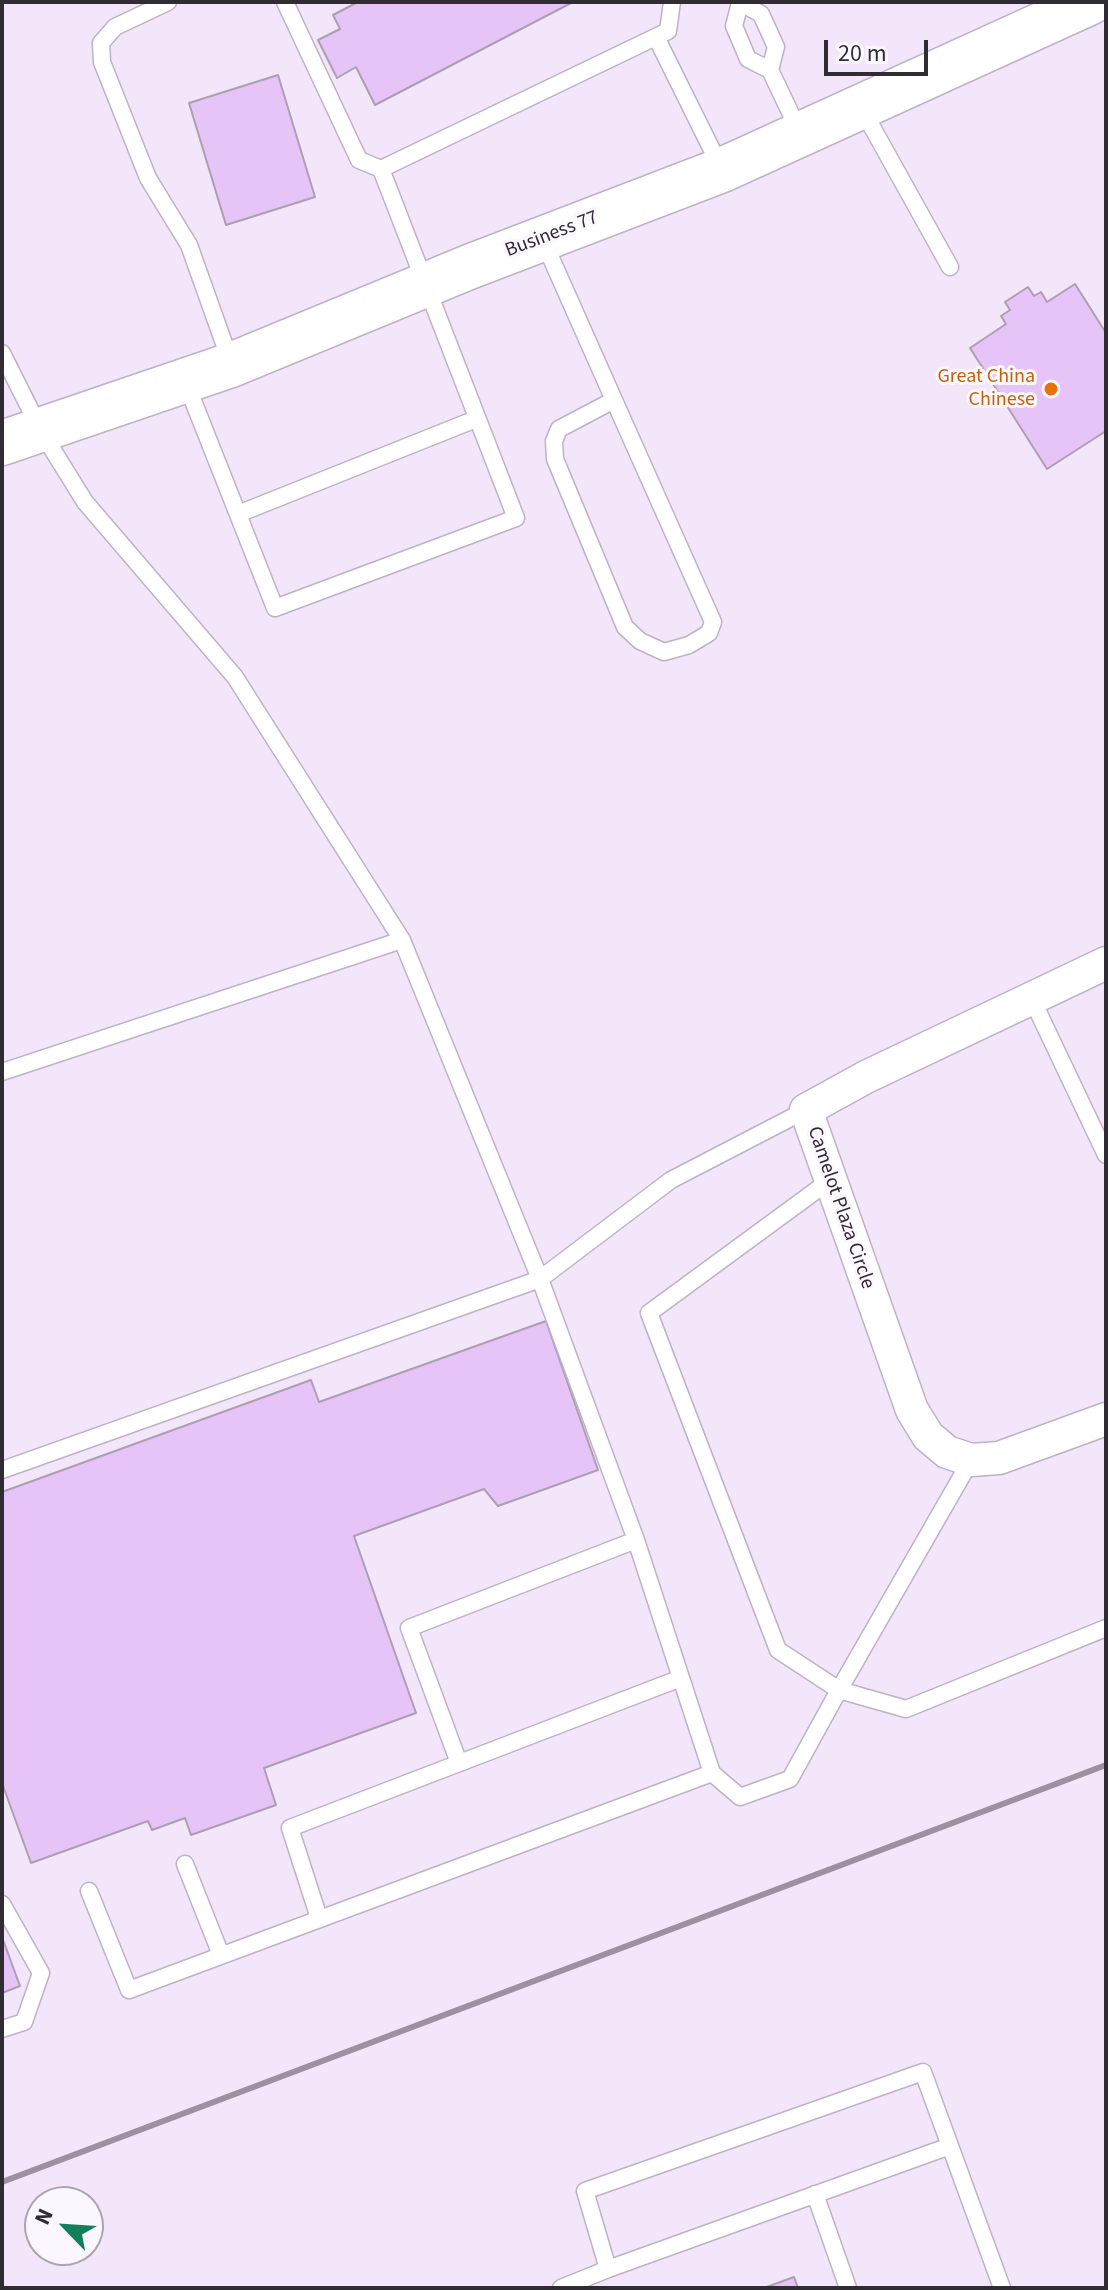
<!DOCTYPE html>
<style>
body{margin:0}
#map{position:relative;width:1108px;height:2290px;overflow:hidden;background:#f4e6fa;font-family:"Source Sans 3",sans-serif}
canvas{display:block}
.frame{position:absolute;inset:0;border:4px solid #312b33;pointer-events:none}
.north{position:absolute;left:24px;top:2186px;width:80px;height:80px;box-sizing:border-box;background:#fcf7ff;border:2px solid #aba5ad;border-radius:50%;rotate:295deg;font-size:22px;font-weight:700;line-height:32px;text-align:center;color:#312b33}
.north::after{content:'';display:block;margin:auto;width:28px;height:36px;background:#127f5b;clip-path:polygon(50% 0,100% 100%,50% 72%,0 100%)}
.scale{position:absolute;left:824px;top:40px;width:104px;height:36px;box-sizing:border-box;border:4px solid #312b33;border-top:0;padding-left:10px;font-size:24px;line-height:28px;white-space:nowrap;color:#312b33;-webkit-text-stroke:6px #fcf7ff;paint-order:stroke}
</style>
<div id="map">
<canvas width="1108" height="2290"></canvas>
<div class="frame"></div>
<div class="north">N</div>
<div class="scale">20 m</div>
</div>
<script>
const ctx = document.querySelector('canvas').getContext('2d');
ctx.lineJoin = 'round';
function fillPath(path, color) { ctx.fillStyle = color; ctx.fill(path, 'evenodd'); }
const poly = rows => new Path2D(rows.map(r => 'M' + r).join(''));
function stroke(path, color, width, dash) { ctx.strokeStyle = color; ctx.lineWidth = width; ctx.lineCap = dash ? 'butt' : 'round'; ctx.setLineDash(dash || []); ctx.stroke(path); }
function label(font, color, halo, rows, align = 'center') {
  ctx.font = font + ' "Source Sans 3",sans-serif'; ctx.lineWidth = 6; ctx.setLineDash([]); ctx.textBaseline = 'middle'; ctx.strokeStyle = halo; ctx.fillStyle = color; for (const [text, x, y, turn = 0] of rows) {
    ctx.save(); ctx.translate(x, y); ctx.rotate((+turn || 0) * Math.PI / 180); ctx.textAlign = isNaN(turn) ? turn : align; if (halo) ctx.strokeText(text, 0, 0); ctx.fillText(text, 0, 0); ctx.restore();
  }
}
const building = poly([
 [358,2,573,2,375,105,356,67,337,78,318,40,340,29,333,15,358,2],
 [278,75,315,197,226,225,189,103,278,75],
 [1075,284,1106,333,1106,431,1047,469,970,348,1006,324,1001,316,1010,310,1005,302,1028,287,1034,296,1041,292,1047,302,1075,284],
 [546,1321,598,1470,498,1506,484,1489,354,1536,416,1713,264,1768,276,1805,191,1835,185,1818,152,1830,148,1821,31,1863,2,1783,2,1492,311,1380,319,1402,546,1321],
 [2,1937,20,1986,2,1993,2,1937],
 [794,2277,798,2288,764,2288,794,2277]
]);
const service = poly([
 [168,2,115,27,101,43,102,62,148,178,189,245,231,363],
 [739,2,761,14,776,47,770,70],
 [740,3,734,26,748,59,770,70,800,133],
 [656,37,721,168],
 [862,109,950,267],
 [381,169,668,31,672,2],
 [543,240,614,400,713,622,709,633,689,645,664,652,640,641,625,627,555,459,554,441,559,429,614,400],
 [2,353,41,431,85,502,235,677,402,940,540,1279,636,1540,712,1773,740,1797,790,1779,839,1690,906,1709,1106,1628],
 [186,383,275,608,516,518,381,169,359,160,285,2],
 [238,514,476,419],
 [1032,999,1106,1155],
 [2,1072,402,940],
 [829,1181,649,1313,778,1650,839,1690,971,1460],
 [2,1470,540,1279,671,1180,806,1110],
 [459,1763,409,1628,636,1540],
 [185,1864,221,1955],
 [89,1891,129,1990,712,1773],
 [2,1904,41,1973,24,2022,2,2029],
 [319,1918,290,1828,681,1678],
 [815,2194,848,2288],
 [608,2269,950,2146],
 [561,2288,608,2269,585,2191,923,2072,1002,2288]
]);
const minor = poly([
 [1106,963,866,1077,806,1110,912,1410,928,1436,947,1452,971,1460,999,1458,1106,1419]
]);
const primary = poly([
 [2,443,231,365,469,267,722,170,1091,2]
]);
const rail = poly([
 [2,2182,1106,1765]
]);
const markers = [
 [1051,389,8,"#e8710a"]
];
const streetNames = [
 ["Business 77",552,235,-21],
 ["Camelot Plaza Circle",840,1208,71]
];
const foodNames = [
 ["Great China",1035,378],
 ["Chinese",1035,401]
];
fillPath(building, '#e7c4f8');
stroke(building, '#ac9fb2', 2);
stroke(service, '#beb2c5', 19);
stroke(minor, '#beb2c5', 35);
stroke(primary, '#beb2c5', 47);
stroke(service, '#fff', 16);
stroke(minor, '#fff', 32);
stroke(primary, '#fff', 44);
stroke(rail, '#9c91a0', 6);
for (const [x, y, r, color] of markers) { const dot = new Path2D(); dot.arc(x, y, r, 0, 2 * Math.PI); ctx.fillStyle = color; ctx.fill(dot); stroke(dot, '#fcf7ff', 3); }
label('20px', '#312b33', '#fcf7ff', streetNames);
label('20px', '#c56008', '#fcf7ff', foodNames, 'right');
</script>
